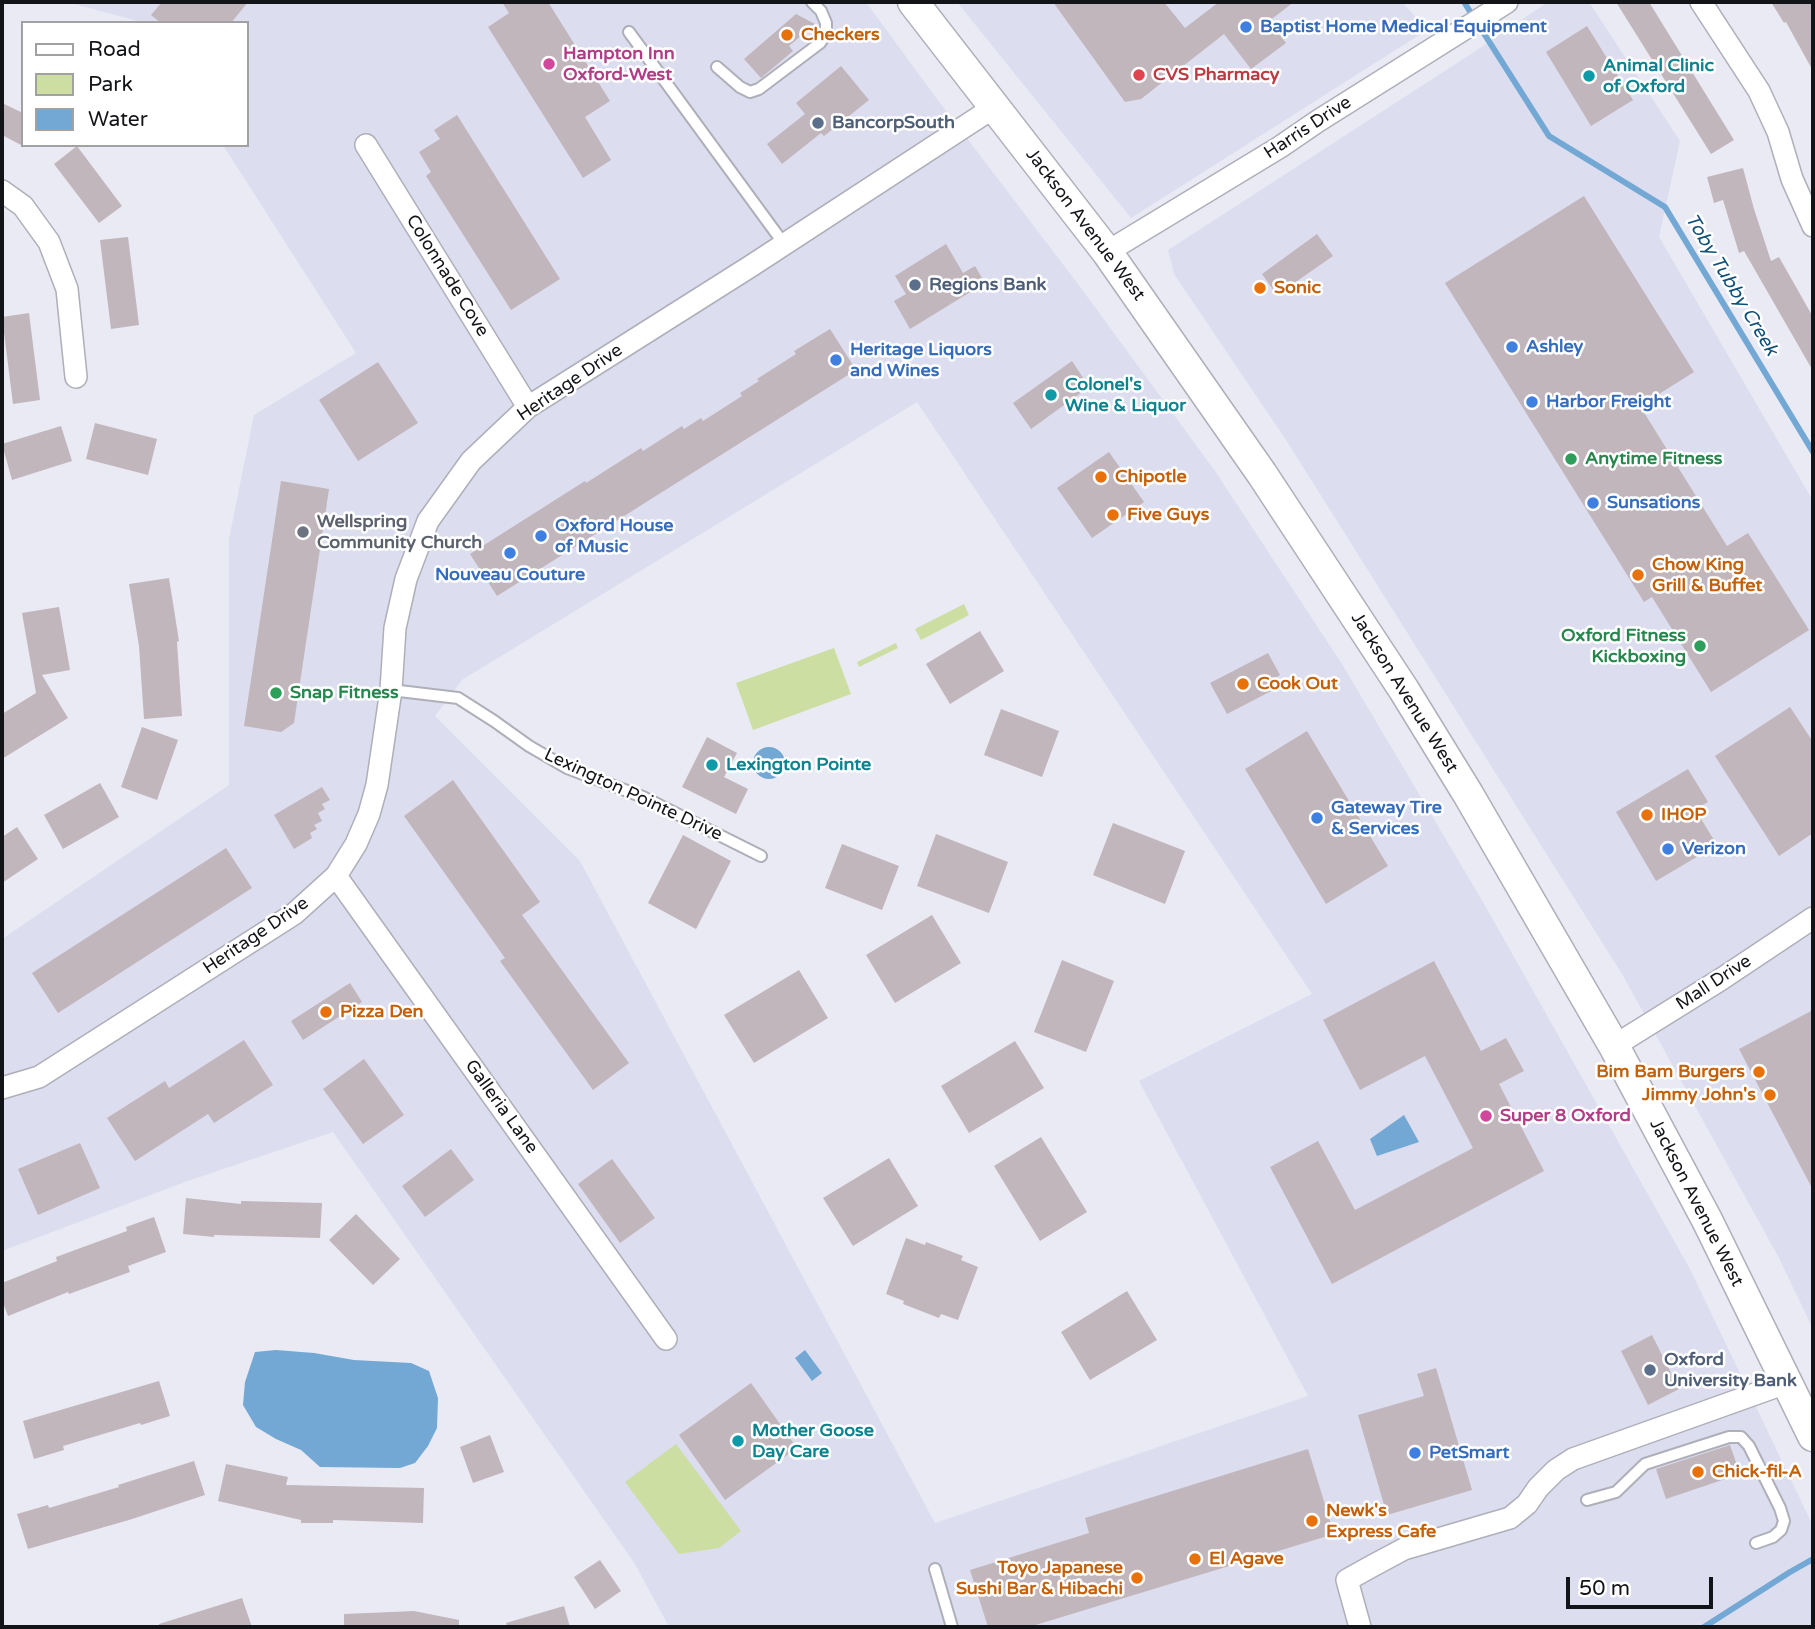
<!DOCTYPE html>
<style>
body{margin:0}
#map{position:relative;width:1815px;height:1629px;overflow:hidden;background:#eaeaf5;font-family:"Varela Round",sans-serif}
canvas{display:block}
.frame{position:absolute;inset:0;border:4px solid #131417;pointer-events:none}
.legend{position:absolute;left:21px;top:21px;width:228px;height:126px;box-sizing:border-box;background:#fff;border:2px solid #a1a1a2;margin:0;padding:9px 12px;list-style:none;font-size:21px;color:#131417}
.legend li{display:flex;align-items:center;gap:14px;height:35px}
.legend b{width:35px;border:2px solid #a1a1a2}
.scale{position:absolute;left:1566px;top:1577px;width:147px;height:32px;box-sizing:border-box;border:4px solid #131417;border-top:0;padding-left:9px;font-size:21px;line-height:24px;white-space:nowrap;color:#131417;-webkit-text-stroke:5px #fff;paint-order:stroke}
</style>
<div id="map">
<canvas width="1815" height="1629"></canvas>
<div class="frame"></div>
<ul class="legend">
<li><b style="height:9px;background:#fff"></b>Road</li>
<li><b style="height:19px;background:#cddea3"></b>Park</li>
<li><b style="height:19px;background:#72a8d3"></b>Water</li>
</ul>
<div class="scale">50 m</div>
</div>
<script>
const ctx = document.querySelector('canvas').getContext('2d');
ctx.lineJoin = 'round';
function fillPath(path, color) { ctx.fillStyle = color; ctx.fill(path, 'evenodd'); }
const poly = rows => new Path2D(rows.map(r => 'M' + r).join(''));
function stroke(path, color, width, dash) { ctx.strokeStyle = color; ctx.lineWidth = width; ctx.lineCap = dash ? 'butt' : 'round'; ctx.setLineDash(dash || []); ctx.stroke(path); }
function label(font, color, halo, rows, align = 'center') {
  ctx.font = font + ' "Varela Round",sans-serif'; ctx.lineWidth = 5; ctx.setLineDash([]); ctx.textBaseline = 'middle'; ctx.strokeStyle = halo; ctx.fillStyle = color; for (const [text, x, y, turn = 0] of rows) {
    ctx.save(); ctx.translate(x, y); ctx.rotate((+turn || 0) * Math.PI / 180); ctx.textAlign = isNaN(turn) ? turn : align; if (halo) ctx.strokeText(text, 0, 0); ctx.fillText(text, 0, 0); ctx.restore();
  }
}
const built = poly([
 [67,2,866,2,934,95,1078,284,1215,471,1342,664,1483,902,1690,1269,1813,1526,1813,1627,669,1627,635,1564,333,1132,185,1182,2,1251,2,939,229,785,229,539,254,415,356,353,223,145,247,145,247,23,145,23],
 [917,402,1312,994,1139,1081,1308,1396,935,1523,580,861,435,716,462,680],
 [957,2,1402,2,1427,30,1131,218],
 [1548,2,1589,2,1680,141,1659,237,1813,501,1813,1329,1779,1258,1622,974,1286,440,1174,274,1168,250,1474,52]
]);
const green = poly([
 [964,604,969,615,921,640,915,629],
 [896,643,898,648,859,667,857,662],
 [834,648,851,694,753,730,736,683],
 [676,1444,741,1531,719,1548,679,1554,625,1482]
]);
const water = poly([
 '753 763a16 16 0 1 1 32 0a16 16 0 1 1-32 0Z',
 [1404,1115,1419,1142,1377,1156,1370,1139],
 [276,1350,314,1353,354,1360,411,1363,429,1371,438,1398,437,1428,428,1446,415,1463,400,1468,320,1467,301,1450,276,1439,256,1427,243,1405,245,1382,255,1352],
 [805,1350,822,1373,812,1381,795,1358]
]);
const stream = poly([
 [1464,2,1549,136,1665,207,1813,452],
 [1704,1627,1790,1572,1813,1559]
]);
const building = poly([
 [162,2,248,2,231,23,161,23,151,15],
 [502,2,548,2,610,101,585,117,611,160,583,178,488,27,509,13],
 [1053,2,1164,2,1185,28,1219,2,1294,2,1269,21,1286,43,1251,69,1224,34,1141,99,1125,102],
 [1616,2,1649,2,1734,140,1711,154],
 [1771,2,1813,2,1813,71,1786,22,1784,23],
 [796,14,815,24,789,46,793,51,761,78,744,59],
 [1587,26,1633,100,1591,126,1546,52],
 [841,66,869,100,824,136,821,133,782,164,767,144,805,114,796,103],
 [2,103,23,113,23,146,2,135],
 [457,115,560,279,511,310,426,176,431,172,419,152,440,139,434,130],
 [77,146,122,206,99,223,54,164],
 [1743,168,1754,209,1771,261,1779,257,1813,317,1813,371,1744,251,1739,253,1723,200,1714,203,1707,177],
 [1584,196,1694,372,1640,406,1727,546,1748,533,1809,630,1711,692,1652,597,1644,602,1445,283],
 [1317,234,1333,256,1277,295,1262,274],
 [128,237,139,325,111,329,100,240],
 [946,244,963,273,975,266,985,283,910,329,894,301,906,294,895,276],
 [29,313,40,400,13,404,2,317],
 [830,329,856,370,497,596,470,554,585,481,586,483,641,448,643,451,682,426,684,429,701,418,703,421,742,396,740,393,759,381,757,379,796,354,794,351],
 [1072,361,1089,387,1031,429,1013,403],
 [378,362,418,423,358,461,319,400],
 [95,423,157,439,148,475,86,459],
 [61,426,72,461,12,480,2,444],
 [1109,452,1144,502,1092,538,1057,488],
 [281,481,329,489,294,723,281,732,244,726],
 [169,578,179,641,177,642,182,716,144,719,139,646,129,584],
 [59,607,70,670,42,675,68,718,2,759,2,714,36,693,22,613],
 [980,631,1004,671,950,704,926,664],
 [1268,653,1280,675,1272,680,1277,688,1227,714,1210,683],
 [1790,707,1813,742,1813,833,1779,856,1715,756],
 [1001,709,1059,731,1042,777,984,755],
 [142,727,178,740,157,800,121,787],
 [1307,731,1388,866,1326,904,1245,769],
 [707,737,737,753,724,777,748,789,736,814,682,787],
 [1688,769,1708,802,1695,809,1717,845,1656,881,1616,812],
 [453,780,540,902,522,915,629,1063,593,1090,500,961,505,958,404,816],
 [100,783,119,817,63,849,44,815],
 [322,787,330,800,322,804,325,809,318,813,322,821,314,825,317,829,310,833,312,838,294,849,274,815],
 [1113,823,1185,851,1165,904,1093,875],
 [17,827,38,859,2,883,2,837],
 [936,834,1008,862,989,913,917,886],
 [683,835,731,861,696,929,648,903],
 [842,844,899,866,882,910,825,888],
 [226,848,252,888,58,1013,32,973],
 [932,915,961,963,895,1003,866,955],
 [1062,960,1114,981,1086,1052,1034,1032],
 [1434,961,1481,1051,1506,1038,1524,1071,1499,1084,1544,1171,1332,1284,1270,1167,1318,1141,1355,1210,1473,1148,1425,1056,1360,1090,1323,1020],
 [799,970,828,1018,754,1063,724,1015],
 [350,983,362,1002,303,1040,291,1021],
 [1813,1010,1813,1190,1739,1049],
 [244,1040,273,1085,214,1123,208,1114,135,1161,107,1118,165,1081,169,1088],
 [1015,1041,1044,1088,969,1133,941,1086],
 [364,1059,404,1115,363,1144,323,1089],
 [1041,1137,1087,1212,1040,1241,994,1166],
 [80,1143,100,1188,38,1215,18,1169],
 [451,1149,474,1180,425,1217,402,1186],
 [889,1158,918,1206,853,1246,823,1198],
 [612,1159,655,1218,620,1243,578,1184],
 [186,1198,241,1204,241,1201,322,1203,320,1238,214,1235,214,1237,183,1234],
 [356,1214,400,1259,373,1285,329,1240],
 [154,1217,166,1252,128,1266,130,1272,69,1294,68,1292,8,1316,2,1300,2,1283,57,1261,56,1257,127,1231,126,1227],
 [906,1238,925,1245,926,1242,963,1256,961,1260,978,1267,958,1320,941,1314,939,1318,903,1304,904,1301,886,1294],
 [1127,1291,1157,1340,1090,1380,1061,1332],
 [1652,1335,1679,1389,1648,1405,1621,1351],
 [1436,1368,1472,1490,1387,1515,1358,1415,1424,1396,1417,1374],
 [159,1381,170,1416,141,1425,140,1423,63,1446,64,1450,34,1459,23,1421],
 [751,1383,797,1448,725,1500,679,1435],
 [490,1435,504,1472,473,1483,460,1447],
 [1730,1445,1740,1474,1666,1499,1656,1469],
 [1308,1449,1334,1534,1029,1627,988,1627,970,1570,1089,1533,1085,1518],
 [194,1461,205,1495,129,1520,28,1549,17,1514,48,1505,49,1508,119,1487,118,1485],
 [226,1464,288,1477,286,1485,424,1488,423,1523,333,1520,333,1523,301,1523,301,1520,218,1501],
 [600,1560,621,1591,595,1609,574,1577],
 [242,1598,252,1627,159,1627,159,1624],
 [564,1606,570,1627,507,1627,506,1623],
 [414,1611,459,1620,459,1627,344,1627,344,1614]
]);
const service = poly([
 [629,32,784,244],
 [717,67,740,87,750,92,759,89,820,43,826,34,826,23,821,11,812,2],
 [391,690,458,698,494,721,529,746,567,768,643,797,761,856],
 [1587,1500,1616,1492,1645,1464,1729,1437,1741,1437,1749,1446,1780,1508,1784,1521,1781,1530,1773,1537,1756,1543],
 [935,1569,952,1627]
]);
const minor = poly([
 [1701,2,1759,91,1778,132,1792,179,1813,226],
 [366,145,528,407],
 [2,191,23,206,49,242,67,289,76,377],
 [1107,252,1280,147,1318,121,1507,2],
 [336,876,666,1339],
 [1614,1046,1720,980,1813,918],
 [2,1088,39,1077,294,914,336,876,356,844,369,814,377,785,391,690,395,628,406,579,428,521,471,461,528,407,751,266,996,106],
 [1360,1627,1347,1580,1374,1565,1404,1549,1510,1518,1527,1504,1538,1488,1556,1470,1573,1459,1786,1383]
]);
const secondary = poly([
 [913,2,1107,252,1262,474,1404,690,1468,794,1614,1046,1707,1220,1813,1436]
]);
const markers = [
 [1246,27,7,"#3f7fe0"],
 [787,35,7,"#e8710a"],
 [549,64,7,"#d1479c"],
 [1139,75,7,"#e0444e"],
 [1589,76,7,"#0f9aa8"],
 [818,123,7,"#5c6f8a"],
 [915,285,7,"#5c6f8a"],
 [1260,288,7,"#e8710a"],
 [1512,347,7,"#3f7fe0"],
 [836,360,7,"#3f7fe0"],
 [1051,395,7,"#0f9aa8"],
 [1532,402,7,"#3f7fe0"],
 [1571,459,7,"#2e9e5b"],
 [1101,477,7,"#e8710a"],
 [1593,503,7,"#3f7fe0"],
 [1113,515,7,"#e8710a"],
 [303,532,7,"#6b7280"],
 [541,536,7,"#3f7fe0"],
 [510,553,7,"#3f7fe0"],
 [1638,575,7,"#e8710a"],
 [1700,646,7,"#2e9e5b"],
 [1243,684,7,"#e8710a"],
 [276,693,7,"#2e9e5b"],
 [712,765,7,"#0f9aa8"],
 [1647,815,7,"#e8710a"],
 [1317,818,7,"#3f7fe0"],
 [1668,849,7,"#3f7fe0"],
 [326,1012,7,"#e8710a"],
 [1759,1072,7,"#e8710a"],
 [1770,1095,7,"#e8710a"],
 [1486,1116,7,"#d1479c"],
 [1650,1370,7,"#5c6f8a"],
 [738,1441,7,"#0f9aa8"],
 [1415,1453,7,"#3f7fe0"],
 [1698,1472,7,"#e8710a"],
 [1312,1521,7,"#e8710a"],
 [1195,1559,7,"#e8710a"],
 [1137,1578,7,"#e8710a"]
];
const shopNames = [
 ["Baptist Home Medical Equipment",1260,27],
 ["Ashley",1526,347],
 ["Heritage Liquors",850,350],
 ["and Wines",850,371],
 ["Harbor Freight",1546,402],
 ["Sunsations",1607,503],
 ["Oxford House",555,526],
 ["of Music",555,547],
 ["Nouveau Couture",510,575,"center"],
 ["Gateway Tire",1331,808],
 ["& Services",1331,829],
 ["Verizon",1682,849],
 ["PetSmart",1429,1453]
];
const foodNames = [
 ["Checkers",801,35],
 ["Sonic",1274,288],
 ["Chipotle",1115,477],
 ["Five Guys",1127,515],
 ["Chow King",1652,565],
 ["Grill & Buffet",1652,586],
 ["Cook Out",1257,684],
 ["IHOP",1661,815],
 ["Pizza Den",340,1012],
 ["Bim Bam Burgers",1745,1072,"right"],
 ["Jimmy John's",1756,1095,"right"],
 ["Chick-fil-A",1712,1472],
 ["Newk's",1326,1511],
 ["Express Cafe",1326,1532],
 ["El Agave",1209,1559],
 ["Toyo Japanese",1123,1568,"right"],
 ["Sushi Bar & Hibachi",1123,1589,"right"]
];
const hotelNames = [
 ["Hampton Inn",563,54],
 ["Oxford-West",563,75],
 ["Super 8 Oxford",1500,1116]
];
const cultureNames = [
 ["Animal Clinic",1603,66],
 ["of Oxford",1603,87],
 ["Colonel's",1065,385],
 ["Wine & Liquor",1065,406],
 ["Lexington Pointe",726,765],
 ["Mother Goose",752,1431],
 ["Day Care",752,1452]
];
const healthNames = [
 ["CVS Pharmacy",1153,75]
];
const serviceNames = [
 ["BancorpSouth",832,123],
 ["Regions Bank",929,285],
 ["Oxford",1664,1360],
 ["University Bank",1664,1381]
];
const streetNames = [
 ["Harris Drive",1308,128,-33],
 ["Jackson Avenue West",1085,225,53],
 ["Colonnade Cove",447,276,58],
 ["Heritage Drive",570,383,-34],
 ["Jackson Avenue West",1404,693,58],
 ["Lexington Pointe Drive",633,795,25],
 ["Heritage Drive",256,936,-34],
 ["Mall Drive",1714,983,-33],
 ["Galleria Lane",501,1107,54],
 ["Jackson Avenue West",1696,1203,63]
];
const leisureNames = [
 ["Anytime Fitness",1585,459],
 ["Oxford Fitness",1686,636,"right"],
 ["Kickboxing",1686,657,"right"],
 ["Snap Fitness",290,693]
];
const worshipNames = [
 ["Wellspring",317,522],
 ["Community Church",317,543]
];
const waterNames = [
 ["Toby Tubby Creek",1731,285,59]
];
fillPath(built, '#dcddef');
fillPath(green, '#cddea3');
fillPath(water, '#72a8d3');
stroke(stream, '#72a8d3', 6);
fillPath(building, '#c1b6bc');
stroke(service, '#aeafb9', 14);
stroke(minor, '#aeafb9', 24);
stroke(secondary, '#aeafb9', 33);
stroke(service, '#fff', 10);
stroke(minor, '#fff', 21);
stroke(secondary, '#fff', 30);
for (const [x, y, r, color] of markers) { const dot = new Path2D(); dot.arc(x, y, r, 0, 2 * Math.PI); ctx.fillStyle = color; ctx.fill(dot); stroke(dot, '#fff', 2.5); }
label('bold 18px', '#366cbe', '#fff', shopNames, 'left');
label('bold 18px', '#c56008', '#fff', foodNames, 'left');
label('bold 18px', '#b23c85', '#fff', hotelNames, 'left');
label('bold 18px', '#0d838f', '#fff', cultureNames, 'left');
label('bold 18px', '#be3a42', '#fff', healthNames, 'left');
label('bold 18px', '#4e5e75', '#fff', serviceNames, 'left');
label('18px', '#131417', '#fff', streetNames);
label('bold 18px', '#27864d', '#fff', leisureNames, 'left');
label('bold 18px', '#5b616d', '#fff', worshipNames, 'left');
label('italic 19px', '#0f4f78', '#fff', waterNames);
</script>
